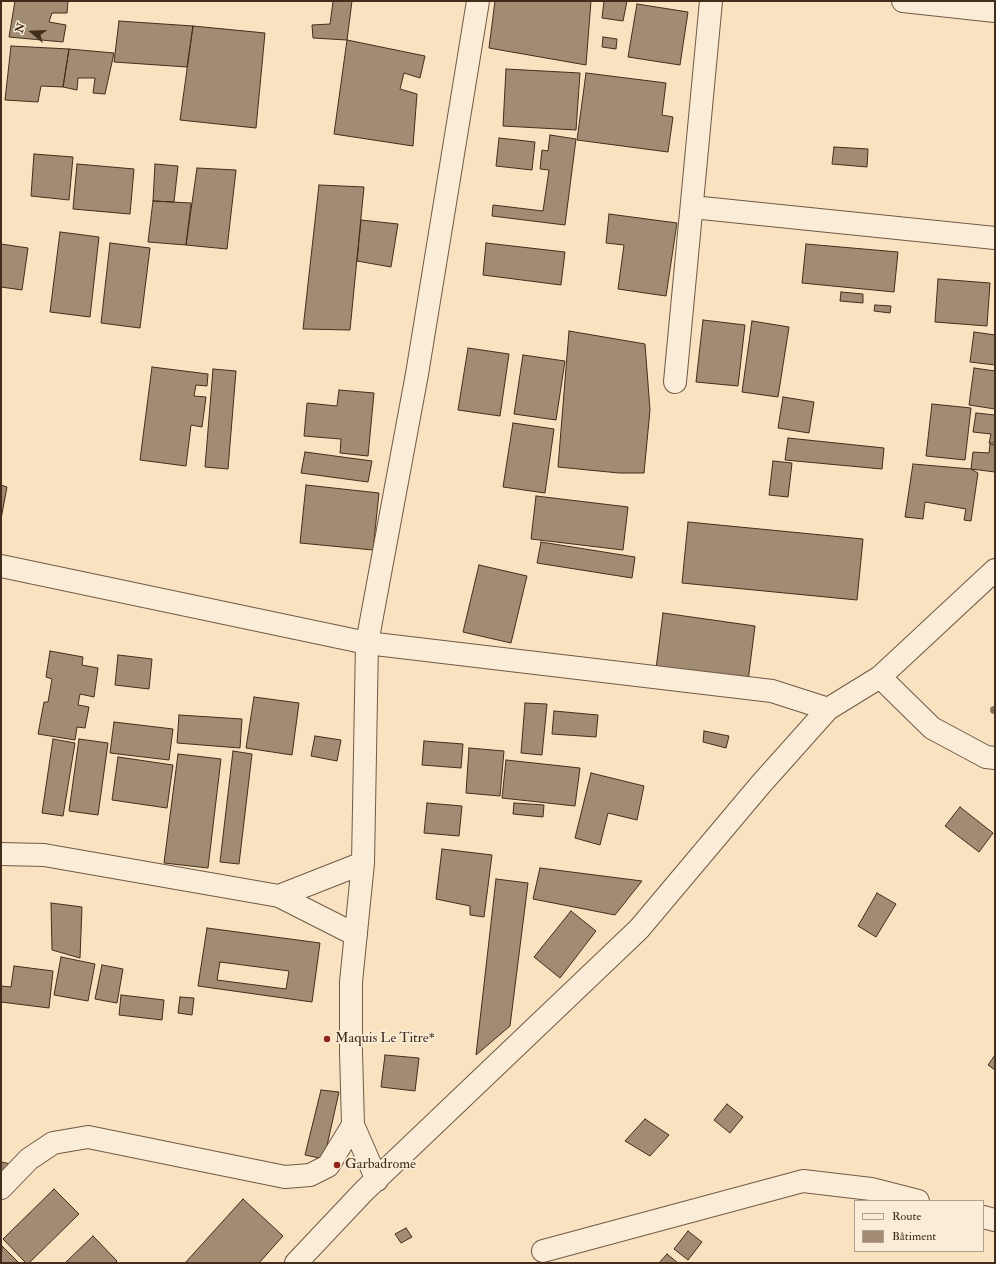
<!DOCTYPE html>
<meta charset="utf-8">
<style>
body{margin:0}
#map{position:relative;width:996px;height:1264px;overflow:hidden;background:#f8e2c0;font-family:"IM FELL Double Pica",serif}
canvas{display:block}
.frame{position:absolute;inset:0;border:2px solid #422d1d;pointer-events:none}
.legend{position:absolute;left:854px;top:1200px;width:130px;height:52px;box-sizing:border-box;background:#faecd6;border:1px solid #b0a08c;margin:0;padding:5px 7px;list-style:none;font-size:12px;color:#422d1d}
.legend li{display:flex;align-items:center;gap:8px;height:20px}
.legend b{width:20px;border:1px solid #b0a08c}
.north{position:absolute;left:12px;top:12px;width:40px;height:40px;-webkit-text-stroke:3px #faecd6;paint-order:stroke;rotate:289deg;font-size:11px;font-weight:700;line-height:16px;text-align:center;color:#422d1d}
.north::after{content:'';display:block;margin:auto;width:14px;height:18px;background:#422d1d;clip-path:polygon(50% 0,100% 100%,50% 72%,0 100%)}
</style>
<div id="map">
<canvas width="996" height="1264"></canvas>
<div class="frame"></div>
<ul class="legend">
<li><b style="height:5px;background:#faecd6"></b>Route</li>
<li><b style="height:11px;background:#a18b72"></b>Bâtiment</li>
</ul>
<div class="north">N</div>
</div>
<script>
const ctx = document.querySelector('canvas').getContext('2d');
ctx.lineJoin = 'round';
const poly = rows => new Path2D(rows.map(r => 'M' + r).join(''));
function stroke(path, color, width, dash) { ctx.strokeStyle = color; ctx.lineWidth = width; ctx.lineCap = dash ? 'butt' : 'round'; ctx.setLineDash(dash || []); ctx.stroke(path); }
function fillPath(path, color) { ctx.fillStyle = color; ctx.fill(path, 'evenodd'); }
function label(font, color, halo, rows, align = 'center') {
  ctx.font = font + ' "IM FELL Double Pica",serif'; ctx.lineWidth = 3.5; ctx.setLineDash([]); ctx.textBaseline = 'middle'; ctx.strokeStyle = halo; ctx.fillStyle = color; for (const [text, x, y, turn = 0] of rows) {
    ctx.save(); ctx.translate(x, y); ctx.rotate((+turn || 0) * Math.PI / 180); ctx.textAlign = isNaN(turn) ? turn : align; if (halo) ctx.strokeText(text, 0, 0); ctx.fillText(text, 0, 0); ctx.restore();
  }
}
const stream = poly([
 [994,710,995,710]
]);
const building = poly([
 [15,1,68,1,67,13,52,13,49,22,66,25,63,42,9,37,15,1],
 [331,1,352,1,347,40,313,38,312,25,330,24,333,2,331,1],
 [495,1,591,1,586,65,489,48,495,1],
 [604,1,627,1,623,21,602,18,604,1],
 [637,4,688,12,680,65,628,57,637,4],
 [119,21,193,26,187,67,114,62,119,21],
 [193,26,265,33,256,128,180,120,193,26],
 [603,37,617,39,616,49,602,47,603,37],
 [347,40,425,56,420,78,404,73,400,89,417,94,413,146,334,134,347,40],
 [11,46,69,49,63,87,41,86,38,102,5,100,11,46],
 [69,49,114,53,105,94,93,93,95,78,78,78,77,90,63,87,69,49],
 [506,69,580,73,576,130,503,126,506,69],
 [586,73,666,83,662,115,673,117,668,152,577,140,586,73],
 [550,135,576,139,565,225,492,216,493,205,543,211,549,170,540,169,542,150,548,151,550,135],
 [499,138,535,142,532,170,496,166,499,138],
 [834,147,868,149,867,167,832,164,834,147],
 [34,154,73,157,69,200,31,196,34,154],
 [77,164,134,169,130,214,73,209,77,164],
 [155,164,178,166,174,202,153,201,155,164],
 [197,168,236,170,227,249,186,245,197,168],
 [319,185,364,187,350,330,303,329,319,185],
 [153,201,191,203,186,245,148,242,153,201],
 [609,214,677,223,666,296,618,289,624,245,606,243,609,214],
 [361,220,398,224,391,267,357,261,361,220],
 [60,232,99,237,90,317,50,312,60,232],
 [110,243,150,248,140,328,101,323,110,243],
 [486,243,565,252,561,285,483,275,486,243],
 [1,244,28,248,22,290,1,287,1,244],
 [806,244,898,252,894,292,802,283,806,244],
 [938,279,990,283,987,326,935,322,938,279],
 [841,292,863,294,863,303,840,301,841,292],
 [875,305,891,306,890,313,874,311,875,305],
 [703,320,745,325,738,386,696,382,703,320],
 [752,321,789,327,778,397,742,392,752,321],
 [569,331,645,344,650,410,644,473,619,473,558,467,569,331],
 [974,332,995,335,995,365,970,362,974,332],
 [468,348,509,354,500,416,458,410,468,348],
 [523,355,565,361,556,420,514,414,523,355],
 [152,367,208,374,207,386,196,385,194,396,206,397,202,427,191,425,186,466,140,460,152,367],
 [974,368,995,371,995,409,969,405,974,368],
 [213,369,236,371,228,469,205,467,213,369],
 [339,390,374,393,368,456,340,453,341,439,304,436,307,403,337,406,339,390],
 [783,397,814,402,809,433,778,428,783,397],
 [932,404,971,408,965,460,926,456,932,404],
 [976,413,995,415,995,443,989,443,991,434,973,432,976,413],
 [513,423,554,429,545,493,503,487,513,423],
 [788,438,884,448,882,469,785,460,788,438],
 [990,444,995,445,995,472,971,469,973,452,989,453,990,444],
 [305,452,372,461,368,482,301,473,305,452],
 [773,461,792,463,788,497,769,495,773,461],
 [913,464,971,469,978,473,971,521,964,520,966,509,925,502,923,519,905,517,913,464],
 [1,485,7,487,1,519,1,485],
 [306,485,379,493,373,550,300,543,306,485],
 [536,496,628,507,623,550,531,539,536,496],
 [688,522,863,539,857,600,682,583,688,522],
 [541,542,635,557,632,578,537,563,541,542],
 [479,565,527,576,511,643,463,632,479,565],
 [663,613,755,626,748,681,656,669,663,613],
 [50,651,83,657,82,665,98,668,94,697,80,694,78,705,89,707,85,728,77,727,75,740,38,734,44,702,48,702,52,679,46,677,50,651],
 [118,655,152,659,149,689,115,685,118,655],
 [254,697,299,703,292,755,246,748,254,697],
 [525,703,547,704,542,755,521,753,525,703],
 [554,711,598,715,596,737,552,734,554,711],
 [179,715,242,719,240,748,177,743,179,715],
 [114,722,173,729,169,760,110,753,114,722],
 [704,731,729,736,726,748,703,742,704,731],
 [315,736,341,740,337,761,311,756,315,736],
 [53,739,75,743,63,816,42,813,53,739],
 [79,739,108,743,98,815,69,811,79,739],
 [424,741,463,744,461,768,422,765,424,741],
 [469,748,504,751,500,796,466,793,469,748],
 [233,751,252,754,239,864,220,862,233,751],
 [178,754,221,759,208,868,164,863,178,754],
 [118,757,173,765,167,808,112,800,118,757],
 [506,760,580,768,575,806,502,798,506,760],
 [591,773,644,786,637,820,608,813,600,845,575,838,591,773],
 [427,803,462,806,459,836,424,833,427,803],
 [514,803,544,805,543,817,513,814,514,803],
 [960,807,993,833,979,852,945,826,960,807],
 [442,849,492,855,484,917,470,915,470,906,436,899,442,849],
 [540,868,642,881,615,915,533,899,540,868],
 [496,879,528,883,510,1026,476,1055,496,879],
 [877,893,896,904,876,937,858,926,877,893],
 [51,903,82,907,80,958,52,950,51,903],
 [571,911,596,931,560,978,534,957,571,911],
 [207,928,320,943,312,1002,198,986,207,928],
 [220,962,289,971,286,989,217,980,220,962],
 [61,957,95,964,88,1001,54,995,61,957],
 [102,965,123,969,117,1003,95,999,102,965],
 [14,966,53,971,49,1008,1,1002,1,986,11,987,14,966],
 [121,995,164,1000,162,1020,119,1015,121,995],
 [180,997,194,998,192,1015,178,1013,180,997],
 [385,1055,419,1058,415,1091,381,1087,385,1055],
 [995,1055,995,1070,988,1065,995,1055],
 [321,1090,339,1092,324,1159,305,1155,321,1090],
 [727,1104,743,1117,730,1133,714,1120,727,1104],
 [645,1119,669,1135,650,1156,625,1141,645,1119],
 [1,1162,16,1165,1,1180,1,1162],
 [54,1189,79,1214,29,1263,26,1263,3,1239,54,1189],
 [243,1199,283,1236,259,1263,185,1263,243,1199],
 [406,1228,412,1237,401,1243,395,1234,406,1228],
 [688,1231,702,1242,688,1260,674,1249,688,1231],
 [93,1236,117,1261,115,1263,65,1263,93,1236],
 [2,1246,19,1263,1,1263,2,1246],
 [667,1254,678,1263,659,1263,667,1254]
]);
const minor = poly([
 [903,1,995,11],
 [692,207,995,238],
 [675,382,711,1],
 [1,566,367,643,772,691,828,709],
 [880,677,932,728,986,757,995,758],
 [1,854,44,855,279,896,363,863],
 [279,896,356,935],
 [377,1180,353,1125,351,1052,351,982,363,863,367,643,417,374,478,1],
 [1,1188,29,1159,53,1143,88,1137,285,1177,310,1175,328,1166,353,1125],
 [983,1217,995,1220],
 [543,1251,803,1181,871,1189,918,1201],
 [296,1263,364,1191,639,929,761,784,828,709,880,677,995,570]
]);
const markers = [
 [327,1039,4,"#8f2418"],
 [337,1165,4,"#8f2418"]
];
const poiNames = [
 ["Maquis Le Titre*",335,1039],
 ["Garbadrome",345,1165]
];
stroke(stream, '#8a745e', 8);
fillPath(building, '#a18b72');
stroke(building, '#422d1d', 1);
stroke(minor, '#705a46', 24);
stroke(minor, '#faecd6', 22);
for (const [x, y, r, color] of markers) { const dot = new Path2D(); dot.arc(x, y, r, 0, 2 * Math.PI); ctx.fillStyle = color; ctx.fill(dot); stroke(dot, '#faecd6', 1.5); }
label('14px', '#422d1d', '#faecd6', poiNames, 'left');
</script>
